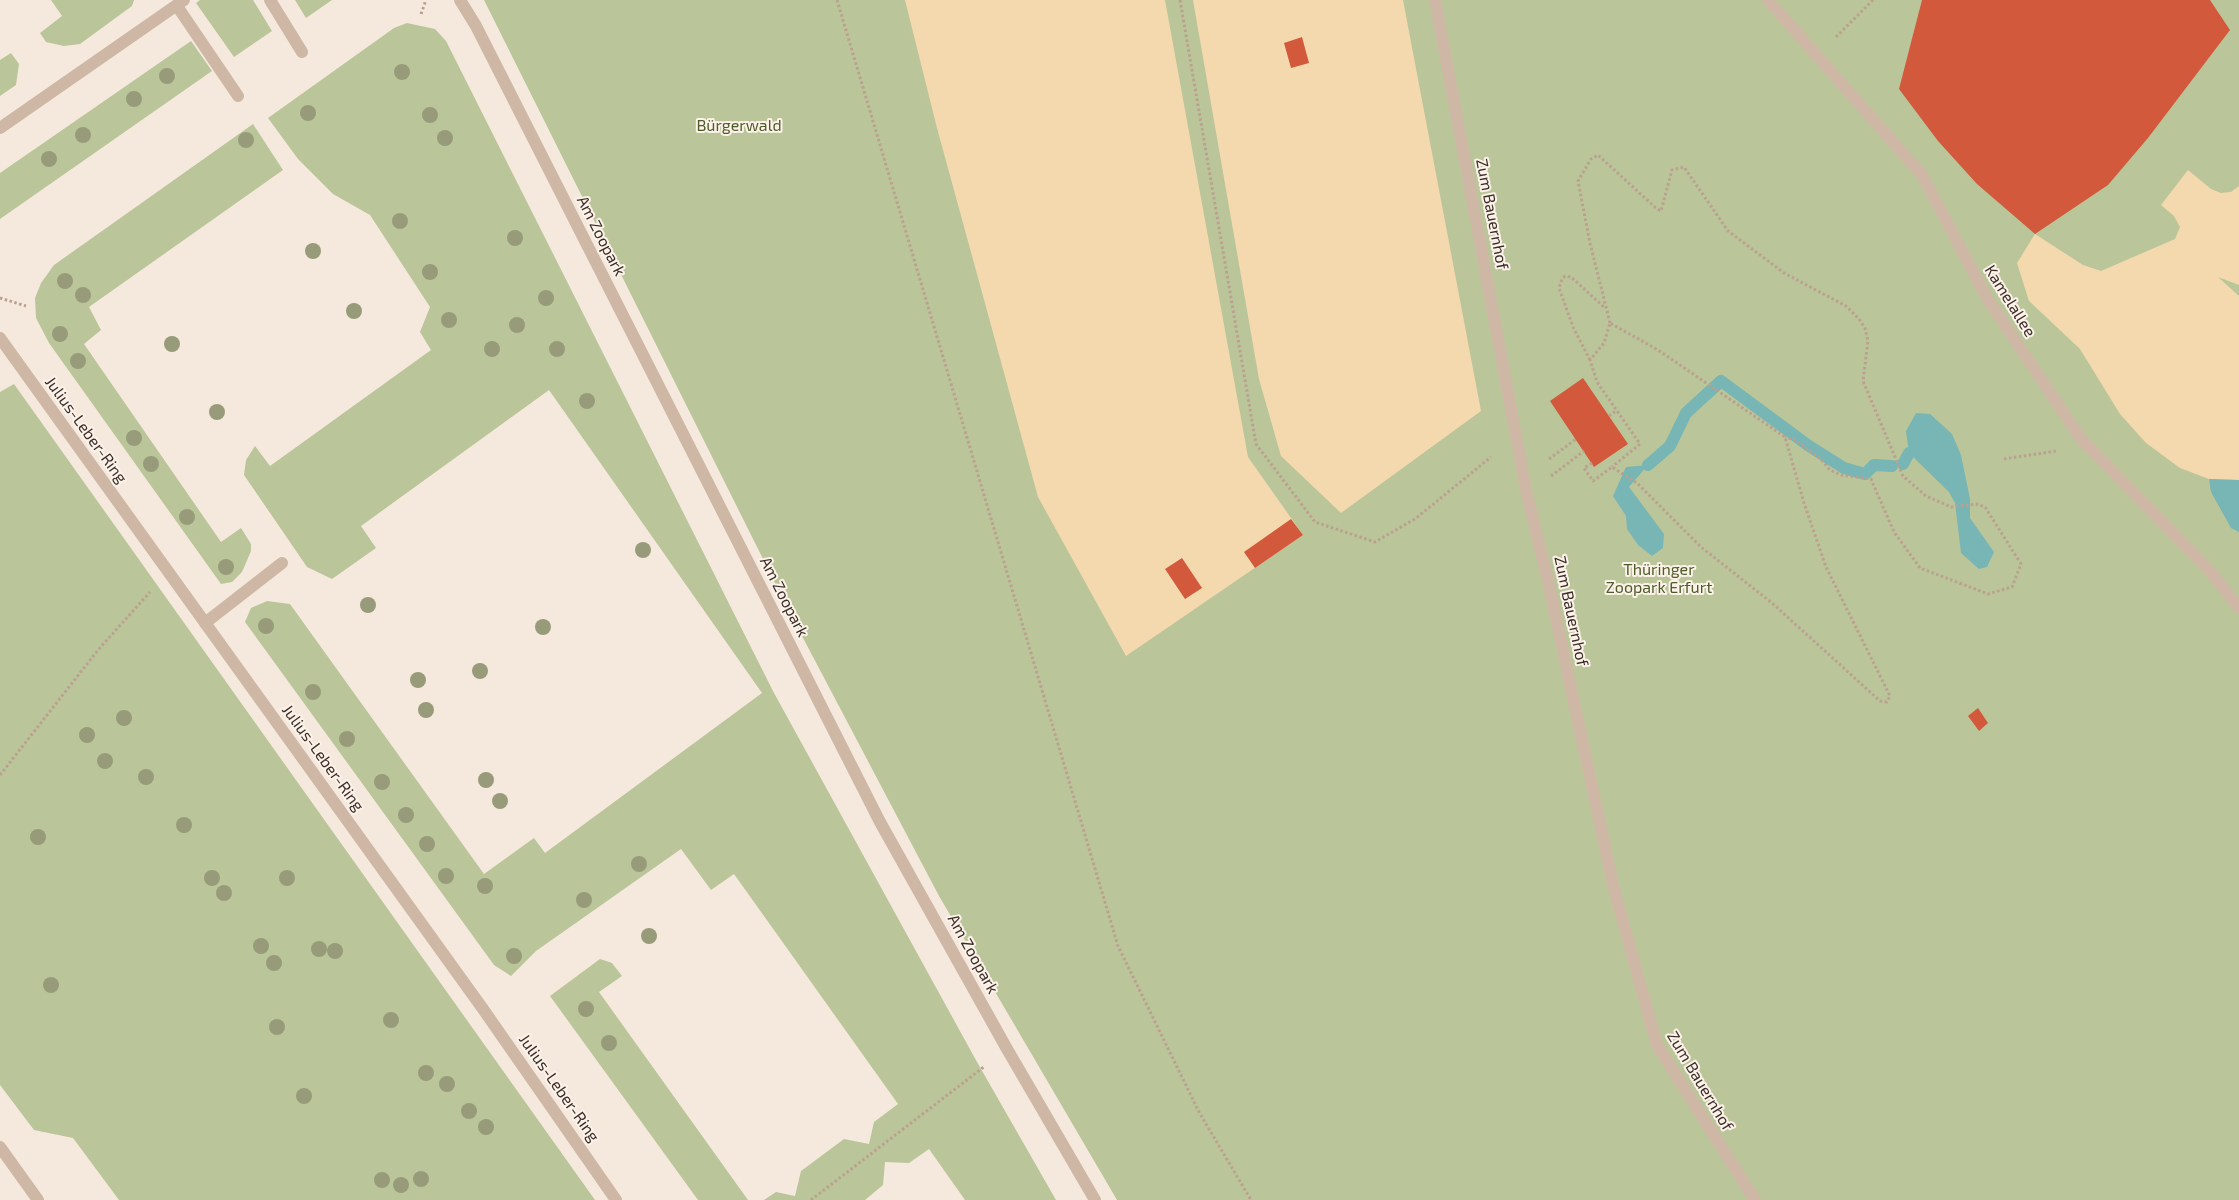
<!DOCTYPE html>
<meta charset="utf-8">
<style>
body{margin:0}
canvas{display:block;background:#f5e8dc}
</style>
<canvas width="2239" height="1200"></canvas>
<script>
const ctx = document.querySelector('canvas').getContext('2d');
ctx.lineJoin = 'round';
function fillPath(path, color) { ctx.fillStyle = color; ctx.fill(path, 'evenodd'); }
const poly = rows => new Path2D(rows.map(r => 'M' + r).join(''));
function stroke(path, color, width, dash) { ctx.strokeStyle = color; ctx.lineWidth = width; ctx.lineCap = dash ? 'butt' : 'round'; ctx.setLineDash(dash || []); ctx.stroke(path); }
function label(font, color, halo, rows, align = 'center') {
  ctx.font = font + ' "Exo 2",sans-serif'; ctx.lineWidth = 4; ctx.setLineDash([]); ctx.textBaseline = 'middle'; ctx.strokeStyle = halo; ctx.fillStyle = color; for (const [text, x, y, turn = 0] of rows) {
    ctx.save(); ctx.translate(x, y); ctx.rotate((+turn || 0) * Math.PI / 180); ctx.textAlign = isNaN(turn) ? turn : align; if (halo) ctx.strokeText(text, 0, 0); ctx.fillText(text, 0, 0); ctx.restore();
  }
}
const green = poly([
 [51,0,134,0,132,6,80,44,64,46,46,42,40,33,62,16],
 [200,0,253,0,272,31,234,57,196,3],
 [295,0,332,0,306,18],
 [484,0,2239,0,2239,1200,1117,1200,939,896,792,617],
 [407,23,435,29,446,41,774,693,977,1062,1056,1200,965,1200,929,1149,909,1163,885,1162,883,1185,865,1200,764,1200,776,1192,795,1196,801,1171,844,1139,869,1144,874,1122,898,1104,734,874,711,890,681,849,536,951,511,976,494,965,245,622,251,608,267,601,290,604,484,874,534,838,545,853,762,693,549,390,361,526,376,548,332,579,307,567,244,475,246,460,255,446,270,466,431,350,420,332,430,307,370,215,333,194,298,159,268,118,394,28],
 [191,41,212,71,0,219,0,173],
 [11,53,19,64,16,85,0,96,0,60],
 [253,124,283,170,89,307,101,330,84,344,221,542,241,528,251,544,251,551,242,572,232,582,221,584,49,343,36,318,35,298,41,283,54,265],
 [14,384,595,1200,119,1200,73,1138,34,1130,0,1085,0,392],
 [600,959,612,963,622,976,599,992,748,1200,698,1200,550,996]
]);
const sand = poly([
 [905,0,1165,0,1248,457,1303,535,1126,656,1038,497,937,128],
 [1193,0,1403,0,1481,411,1341,513,1281,456,1259,379],
 [2188,170,2211,189,2221,193,2231,192,2239,186,2239,285,2218,277,2239,296,2239,480,2209,479,2180,468,2146,443,2120,414,2080,349,2029,301,2017,263,2035,234,2083,265,2101,271,2175,239,2180,227,2174,216,2161,205]
]);
const water = poly([
 [1916,413,1930,414,1952,434,1961,455,1970,499,1970,518,1994,552,1987,567,1979,569,1961,553,1955,503,1949,492,1909,453,1906,431],
 [1648,465,1629,487,1664,534,1663,548,1652,556,1638,545,1627,529,1626,516,1613,496,1626,467],
 [2209,479,2239,480,2239,532,2231,528,2211,492]
]);
const stream = poly([
 [1903,464,1909,453],
 [1648,465,1670,446,1686,413,1721,381,1809,446,1844,468,1865,474,1874,465,1892,466]
]);
const building = poly([
 [1922,0,2210,0,2230,30,2148,138,2108,185,2035,234,1977,184,1938,141,1899,89],
 [1302,37,1309,63,1291,68,1284,43],
 [1583,378,1628,444,1594,467,1550,401],
 [1291,519,1303,535,1255,568,1244,552],
 [1182,558,1202,588,1185,599,1165,569],
 [1978,708,1988,723,1979,731,1968,716]
]);
const path = poly([
 [837,0,1118,946,1199,1112,1251,1200],
 [1180,0,1256,444,1315,522,1375,542,1415,519,1491,457],
 [421,14,426,0],
 [1836,37,1873,0],
 [0,298,26,306],
 [1610,323,1590,243,1578,181,1591,159,1598,155,1657,209,1661,211,1672,170,1684,167,1728,231,1784,273,1846,306,1859,319,1865,328,1868,341,1863,381,1903,476,1926,496,1951,507,1977,504,1985,507,2021,564,2012,587,1988,594,1920,568,1894,532,1871,479,1841,475,1830,470,1821,459,1795,440,1785,437],
 [1590,360,1573,327,1559,288,1562,279,1565,276,1571,277,1605,308],
 [1609,416,1617,410],
 [1549,459,1576,439],
 [2004,459,2056,451],
 [1592,463,1584,468,1593,481,1612,467,1637,483,1701,547,1772,603,1880,701,1887,702,1890,696,1826,567,1804,503,1785,437,1658,350,1610,323,1604,343,1590,360,1597,382,1640,444,1612,467],
 [1551,476,1584,451],
 [0,775,98,650,150,592],
 [811,1200,985,1066]
]);
const service = poly([
 [270,0,302,52],
 [1435,0,1527,495,1547,576,1614,889,1657,1045,1755,1200],
 [1768,0,1922,175,1987,298,2081,439,2209,570,2239,608],
 [177,6,238,96],
 [0,128,184,0],
 [205,623,282,563]
]);
const minor = poly([
 [460,0,476,26,880,822,1007,1049,1095,1200],
 [0,338,483,1009,616,1200],
 [0,1147,38,1200]
]);
const trees = [
 [402,72],
 [167,76],
 [134,99],
 [308,113],
 [430,115],
 [83,135],
 [445,138],
 [246,140],
 [49,159],
 [400,221],
 [515,238],
 [313,251],
 [430,272],
 [65,281],
 [83,295],
 [546,298],
 [354,311],
 [449,320],
 [517,325],
 [60,334],
 [172,344],
 [492,349],
 [557,349],
 [78,361],
 [587,401],
 [217,412],
 [134,438],
 [151,464],
 [187,517],
 [643,550],
 [226,567],
 [368,605],
 [266,626],
 [543,627],
 [480,671],
 [418,680],
 [313,692],
 [426,710],
 [124,718],
 [87,735],
 [347,739],
 [105,761],
 [146,777],
 [486,780],
 [382,782],
 [500,801],
 [406,815],
 [184,825],
 [38,837],
 [427,844],
 [639,864],
 [446,876],
 [212,878],
 [287,878],
 [485,886],
 [224,893],
 [584,900],
 [649,936],
 [261,946],
 [319,949],
 [335,951],
 [514,956],
 [274,963],
 [51,985],
 [586,1009],
 [391,1020],
 [277,1027],
 [609,1043],
 [426,1073],
 [447,1084],
 [304,1096],
 [469,1111],
 [486,1127],
 [421,1179],
 [382,1180],
 [401,1185]
];
const parkNames = [
 ["Bürgerwald",739,126],
 ["Thüringer",1659,570],
 ["Zoopark Erfurt",1659,588]
];
const streetNames = [
 ["Zum Bauernhof",1492,214,79],
 ["Am Zoopark",601,236,63],
 ["Kamelallee",2010,301,58],
 ["Julius-Leber-Ring",86,430,54],
 ["Am Zoopark",784,597,63],
 ["Zum Bauernhof",1571,611,78],
 ["Julius-Leber-Ring",323,758,54],
 ["Am Zoopark",973,954,61],
 ["Zum Bauernhof",1700,1081,59],
 ["Julius-Leber-Ring",559,1088,55]
];
fillPath(green, '#bac69a');
fillPath(sand, '#f4d9af');
fillPath(water, '#78b5b5');
stroke(stream, '#78b5b5', 12);
fillPath(building, '#d3593c');
stroke(path, '#bba090', 3, [2.5, 2.5]);
stroke(service, '#cfb7a6', 12);
stroke(minor, '#cfb7a6', 12);
ctx.fillStyle = '#989b7a';
for (const [x, y] of trees) { ctx.beginPath(); ctx.arc(x, y, 8, 0, 2 * Math.PI); ctx.fill(); }
label('16px', '#4c5c29', '#fcf2e9', parkNames);
label('16px', '#3a2d28', '#fcf2e9', streetNames);
</script>
